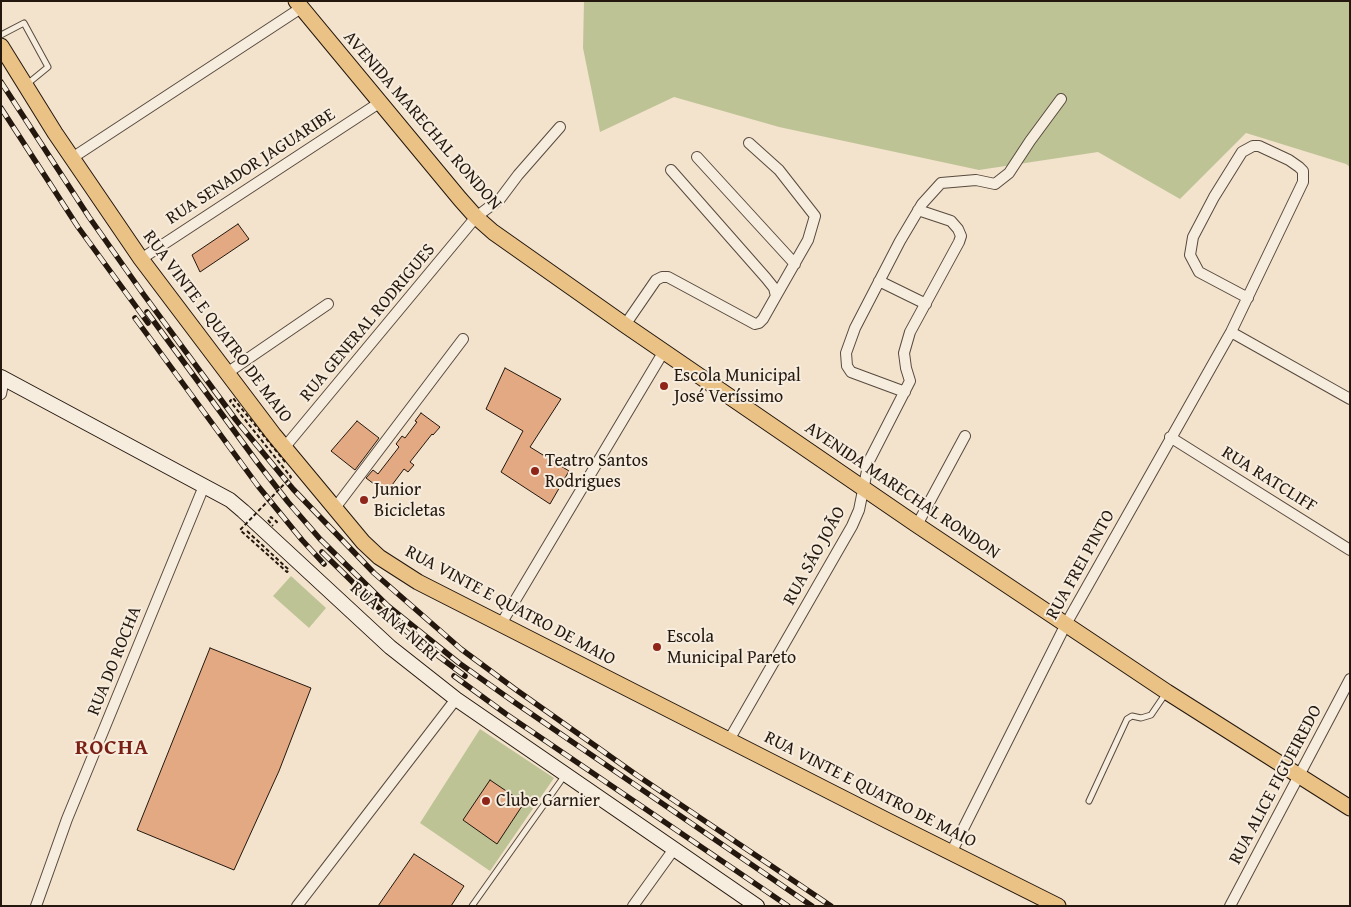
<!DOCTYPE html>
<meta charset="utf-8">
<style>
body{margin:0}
#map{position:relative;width:1351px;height:907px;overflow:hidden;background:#f3e3cc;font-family:"Gentium Book Plus",serif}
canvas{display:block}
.frame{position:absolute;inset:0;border:2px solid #23170e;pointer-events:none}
</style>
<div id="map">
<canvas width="1351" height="907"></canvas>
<div class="frame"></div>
</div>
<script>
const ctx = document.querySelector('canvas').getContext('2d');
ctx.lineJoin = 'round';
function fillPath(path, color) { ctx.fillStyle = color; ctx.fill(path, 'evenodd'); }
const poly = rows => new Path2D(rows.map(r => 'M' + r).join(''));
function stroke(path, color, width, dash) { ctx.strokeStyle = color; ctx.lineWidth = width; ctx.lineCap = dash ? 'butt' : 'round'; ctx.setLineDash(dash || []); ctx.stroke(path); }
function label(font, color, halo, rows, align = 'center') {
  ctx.font = font + ' "Gentium Book Plus",serif'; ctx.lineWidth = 4; ctx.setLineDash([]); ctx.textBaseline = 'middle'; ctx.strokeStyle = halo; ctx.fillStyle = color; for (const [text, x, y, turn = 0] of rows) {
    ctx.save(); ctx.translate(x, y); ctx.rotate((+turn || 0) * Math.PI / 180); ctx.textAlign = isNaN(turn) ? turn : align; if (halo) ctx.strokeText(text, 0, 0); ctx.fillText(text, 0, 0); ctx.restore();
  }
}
const green = poly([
 [584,1,1350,1,1350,167,1346,164,1246,133,1180,199,1098,152,979,170,779,127,674,97,600,132,583,48],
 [291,576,326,608,309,628,273,596],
 [480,729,554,778,490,871,420,823]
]);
const building = poly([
 [238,224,249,239,200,272,192,255,238,224],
 [505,368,561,399,530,447,569,471,550,504,501,472,523,431,486,409,505,368],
 [421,413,440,427,433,435,432,434,410,462,414,465,408,472,404,469,392,485,396,488,390,496,366,478,373,470,378,474,399,447,396,444,402,436,405,438,417,422,415,421,421,413],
 [357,421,379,438,355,470,331,451,357,421],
 [210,648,311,688,279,771,234,870,137,830,210,648],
 [490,780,524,803,497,844,463,820,490,780],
 [414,854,464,886,451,906,378,906,414,854]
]);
const path = poly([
 [270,518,271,517,277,522,275,524]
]);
const service = poly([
 [1,35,24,23,48,67,26,85],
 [1089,801,1127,719,1132,716,1141,718,1151,715,1166,693],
 [472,906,565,775]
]);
const minor = poly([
 [749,143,779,170,815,216,808,240,776,296],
 [697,157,795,264],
 [72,158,301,8],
 [141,259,379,103],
 [879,281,926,304],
 [625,325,656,280,662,277,668,277,755,324,759,323,763,319,776,296,774,288,766,278,671,170],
 [1231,332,1350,399],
 [227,373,328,304],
 [905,392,851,372,847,366,846,353,855,328,900,241,922,204,941,183,976,180,995,184,1009,173,1030,141,1061,99],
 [1,394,4,379],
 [1170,437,1350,550],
 [284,448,476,217,500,199,518,175,560,127],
 [335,508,463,339],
 [917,525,965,436],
 [501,624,664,351],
 [729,740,852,526,859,510,869,461,910,381,906,368,904,353,910,332,959,242,961,236,958,229,951,221,918,210],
 [951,853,1066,624,1231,332,1303,182,1303,171,1299,167,1289,160,1259,146,1253,146,1242,152,1214,197,1193,237,1190,255,1199,272,1248,298],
 [36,906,67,819,204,486],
 [297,906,456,699],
 [633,906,674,849],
 [1230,906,1350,679]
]);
const secondary = poly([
 [1,377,230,500,243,511,390,647,456,699,757,906]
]);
const primary = poly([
 [296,1,460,199,476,217,493,232,625,325,917,525,1167,692,1350,808],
 [1,46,55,133,141,259,274,435,363,542,379,557,418,582,888,821,1058,906]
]);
const rail = poly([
 [1,82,89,217,144,295,236,420,293,489,374,573,461,649,515,689,638,776,831,906],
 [1,108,78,227,148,323],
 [147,312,257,462,288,502,320,539,388,606,459,663,514,702,812,906],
 [135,318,258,486,302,540,324,564],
 [322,552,381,610,413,637,465,676],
 [454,676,506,714,788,906]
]);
const pathBridge = poly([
 [268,520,273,526],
 [247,531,289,570,287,572,240,530,291,477,230,401,233,398,286,463]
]);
const markers = [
 [664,386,5,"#8f2418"],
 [535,471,5,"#8f2418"],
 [364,500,5,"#8f2418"],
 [657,647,5,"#8f2418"],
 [486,801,5,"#8f2418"]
];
const streetNames = [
 ["AVENIDA MARECHAL RONDON",422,121,49],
 ["RUA SENADOR JAGUARIBE",251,167,-33],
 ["RUA GENERAL RODRIGUES",368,323,-50],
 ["RUA VINTE E QUATRO DE MAIO",217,327,53],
 ["RUA RATCLIFF",1269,480,32],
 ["AVENIDA MARECHAL RONDON",902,491,34],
 ["RUA SÃO JOÃO",815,556,-61],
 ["RUA FREI PINTO",1081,565,-61],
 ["RUA VINTE E QUATRO DE MAIO",510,606,28],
 ["RUA ANA NERI",394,622,41],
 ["RUA DO ROCHA",115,661,-68],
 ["RUA ALICE FIGUEIREDO",1276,785,-62],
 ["RUA VINTE E QUATRO DE MAIO",870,790,27]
];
const poiNames = [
 ["Escola Municipal",674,376],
 ["José Veríssimo",674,397],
 ["Teatro Santos",545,461],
 ["Rodrigues",545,482],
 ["Junior",374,490],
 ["Bicicletas",374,511],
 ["Escola",667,637],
 ["Municipal Pareto",667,658],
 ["Clube Garnier",496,801]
];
const districtNames = [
 ["ROCHA",112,748]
];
fillPath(green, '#bec396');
fillPath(building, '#e2a983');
stroke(building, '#23170e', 1);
stroke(service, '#574a3e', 7);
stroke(minor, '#574a3e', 12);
stroke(secondary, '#23170e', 16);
stroke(primary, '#23170e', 17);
stroke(path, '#23170e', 2, [4, 2.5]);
stroke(service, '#f7edde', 5);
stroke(minor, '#f7edde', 10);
stroke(secondary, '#f7edde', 14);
stroke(primary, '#eac286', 15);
stroke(rail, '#23170e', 5.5);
stroke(rail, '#f7edde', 4, [11]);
stroke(pathBridge, '#23170e', 2, [4, 2.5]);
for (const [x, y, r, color] of markers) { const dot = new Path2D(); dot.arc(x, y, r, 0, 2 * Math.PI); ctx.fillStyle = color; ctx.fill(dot); stroke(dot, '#f7edde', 2); }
label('18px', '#23170e', '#f7edde', streetNames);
label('18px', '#23170e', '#f7edde', poiNames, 'left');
ctx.letterSpacing = '1px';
label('bold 22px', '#7a1f14', '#f7edde', districtNames);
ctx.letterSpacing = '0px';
</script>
